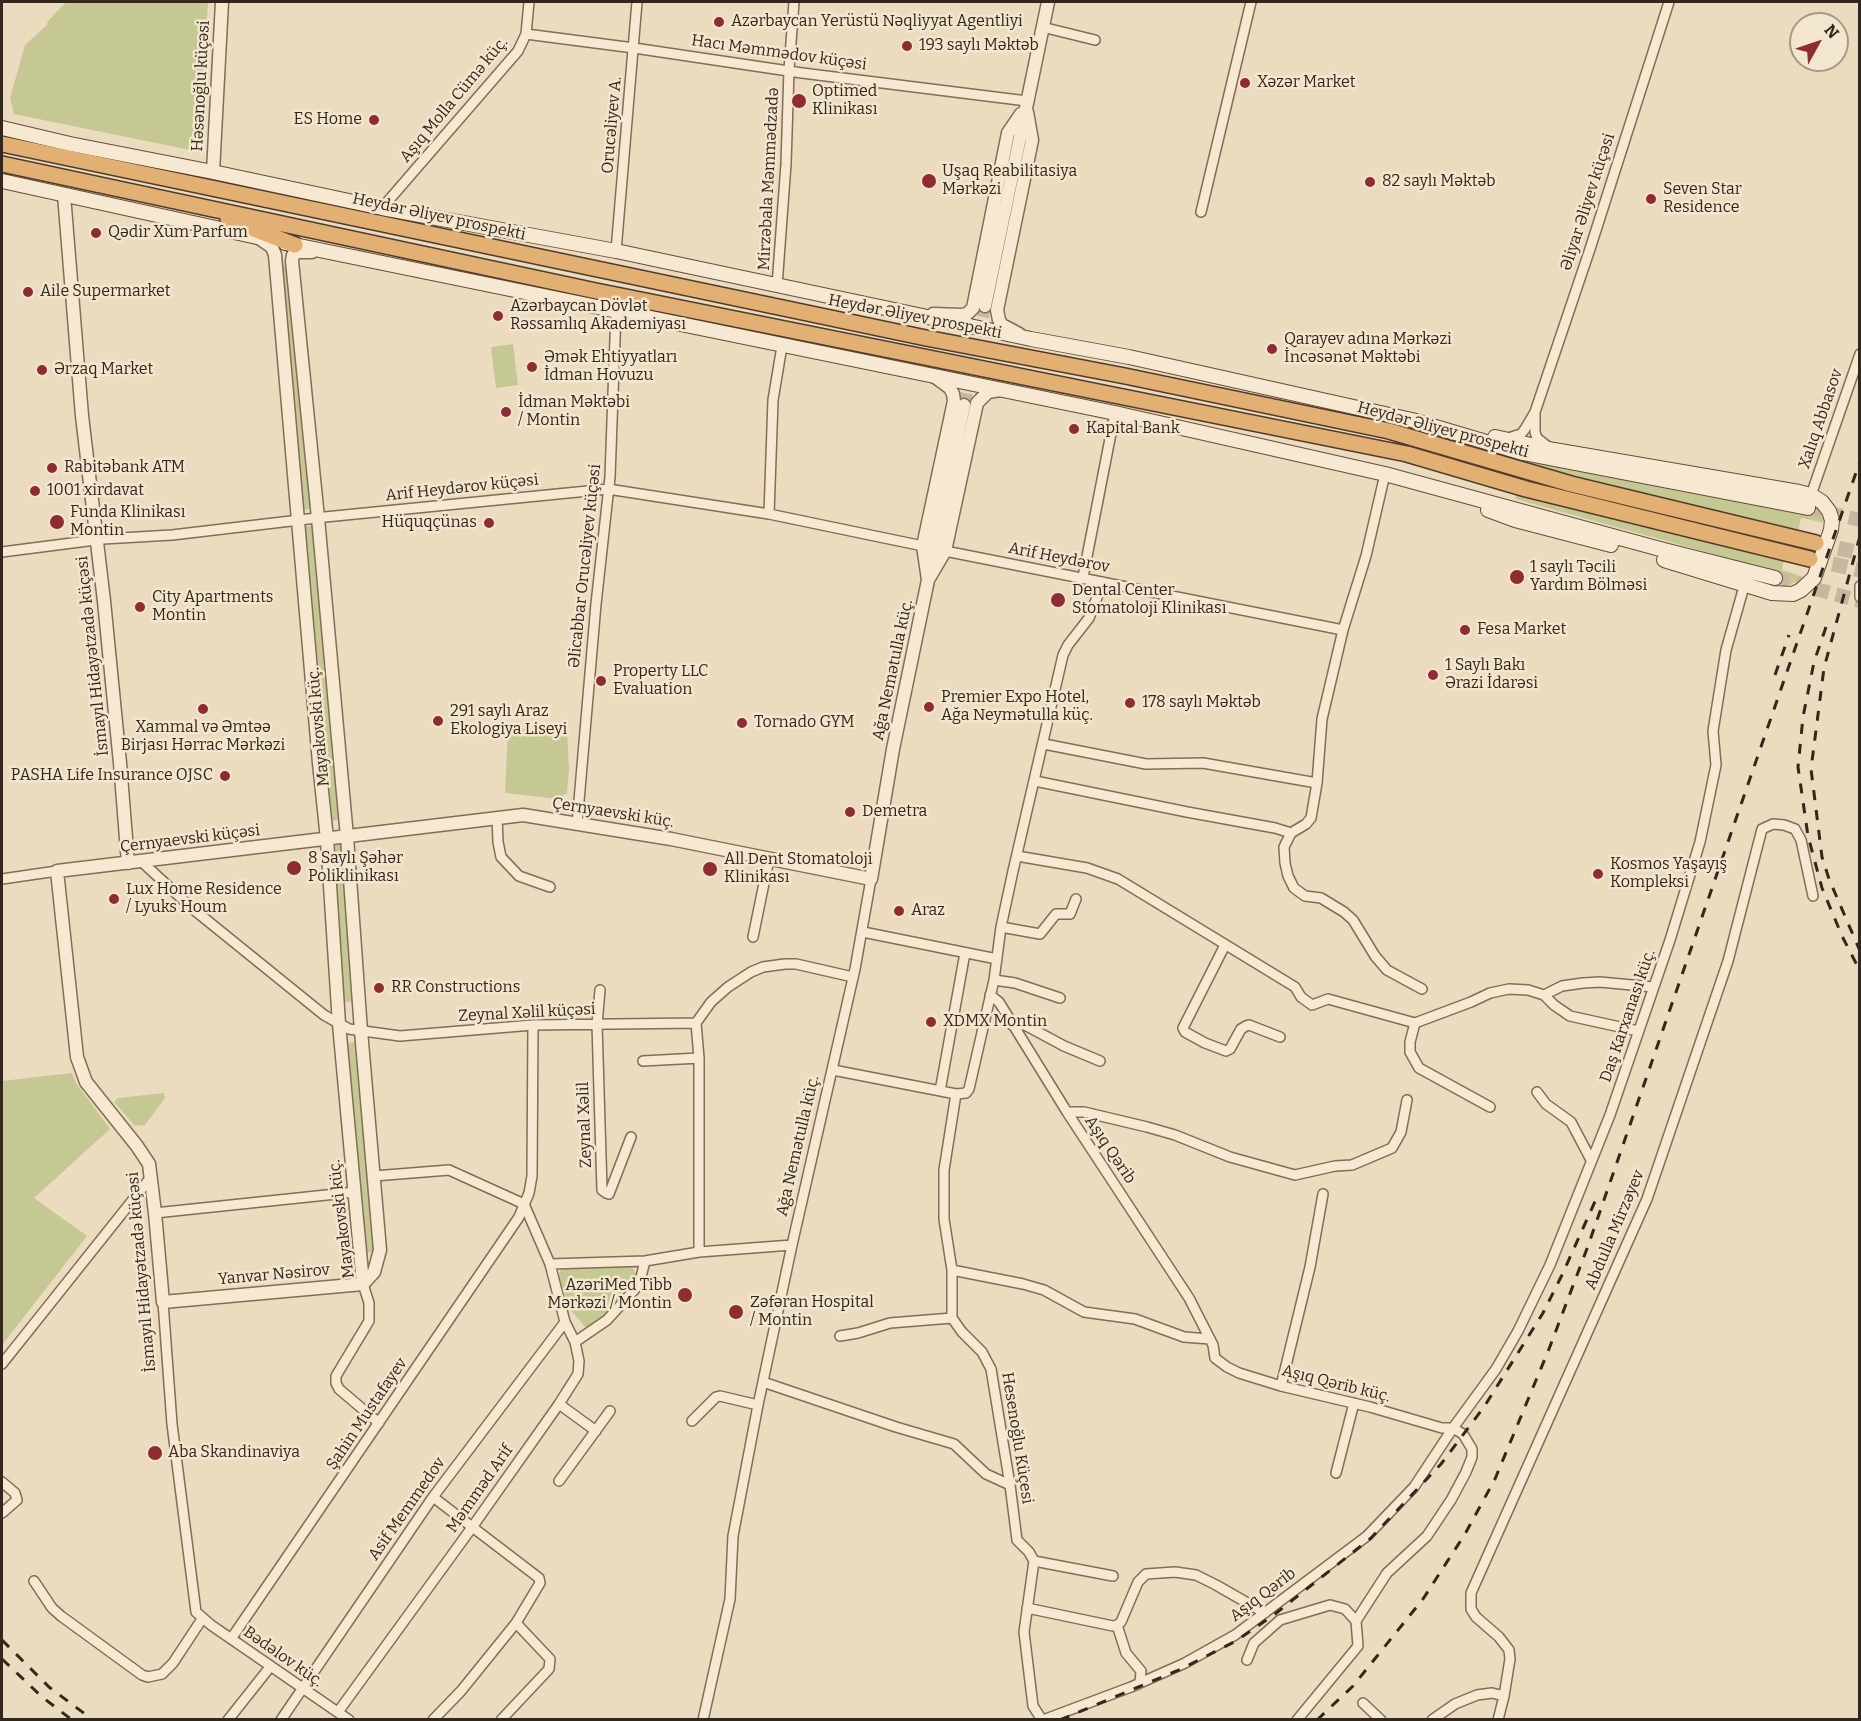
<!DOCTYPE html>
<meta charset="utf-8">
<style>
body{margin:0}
#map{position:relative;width:1861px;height:1721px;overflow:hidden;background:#ebdbbf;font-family:Bitter,serif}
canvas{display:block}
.frame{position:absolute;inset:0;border:3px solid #33261c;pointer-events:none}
.north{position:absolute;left:1789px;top:12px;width:60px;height:60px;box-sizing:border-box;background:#f3e6ce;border:2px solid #a69987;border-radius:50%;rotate:50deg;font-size:16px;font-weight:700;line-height:24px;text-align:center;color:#33261c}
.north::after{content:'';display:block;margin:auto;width:21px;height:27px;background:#8f2b33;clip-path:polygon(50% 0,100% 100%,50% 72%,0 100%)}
</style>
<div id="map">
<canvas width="1861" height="1721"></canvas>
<div class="frame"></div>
<div class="north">N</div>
</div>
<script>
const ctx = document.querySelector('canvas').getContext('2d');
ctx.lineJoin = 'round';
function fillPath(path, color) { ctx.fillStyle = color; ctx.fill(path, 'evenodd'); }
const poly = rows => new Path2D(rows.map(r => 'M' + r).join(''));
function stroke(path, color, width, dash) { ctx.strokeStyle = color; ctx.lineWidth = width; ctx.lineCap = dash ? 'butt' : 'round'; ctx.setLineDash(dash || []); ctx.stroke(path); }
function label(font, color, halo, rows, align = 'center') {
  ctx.font = font + ' Bitter,serif'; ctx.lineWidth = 5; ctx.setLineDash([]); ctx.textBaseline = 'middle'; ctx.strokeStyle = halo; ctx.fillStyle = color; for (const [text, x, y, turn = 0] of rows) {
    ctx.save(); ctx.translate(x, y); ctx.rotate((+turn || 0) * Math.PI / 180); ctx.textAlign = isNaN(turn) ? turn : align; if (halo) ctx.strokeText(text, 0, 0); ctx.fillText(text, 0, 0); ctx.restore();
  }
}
const green = poly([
 [66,2,208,2,200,140,196,148,190,150,14,114,10,98,25,45,48,24,47,22],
 [279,265,288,265,313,508,303,510],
 [513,344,518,385,496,388,491,347],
 [1524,460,1808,513,1812,501,1822,509,1826,523,1801,518,1798,532,1523,463],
 [1516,495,1784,560,1782,570,1804,577,1790,585,1775,584,1778,572,1515,499],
 [305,526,315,526,339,820,329,821],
 [508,728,567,730,569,769,567,793,558,799,505,793],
 [342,841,353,1002,343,1002,332,842],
 [356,1042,375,1252,365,1253,347,1043],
 [72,1073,76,1083,110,1129,34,1198,87,1236,2,1345,2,1081],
 [164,1093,165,1098,145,1125,135,1126,114,1102,118,1098],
 [562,1265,631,1265,637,1276,606,1316,586,1328,569,1308,559,1275]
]);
const tertiaryTunnel = poly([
 [964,405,985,306]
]);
const secondaryTunnel = poly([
 [1808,508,1860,520],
 [1775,578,1860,601]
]);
const trunkTunnel = poly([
 [1816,543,1860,553],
 [1810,559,1860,570]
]);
const minor = poly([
 [1042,27,1095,40],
 [526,34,634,48,802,73,1027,101],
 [382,208,518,51,526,34,529,2],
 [1201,212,1251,2],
 [616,251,637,2],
 [777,286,786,164,789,70,794,2],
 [1535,414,1535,432,1537,438,1547,446],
 [1508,438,1521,434,1525,429,1535,412,1590,249,1669,2],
 [1385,474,1366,556,1343,630,1322,719,1317,783,1311,818,1306,824,1291,833,1284,847,1285,863,1288,876,1294,888,1305,896,1321,898,1344,912,1353,920,1375,956,1387,970,1422,989],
 [1811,495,1860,354],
 [769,514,773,400,782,346],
 [945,551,1343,630],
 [2,552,103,539,172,535,325,517,608,489,769,514,923,546],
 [1083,577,1115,413],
 [1860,586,1860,597],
 [1044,744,1146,764,1203,763,1317,783],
 [1035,781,1187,812,1275,828,1291,833],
 [497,817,498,842,501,857,519,876,550,887],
 [577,824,596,604,610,477,616,311],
 [1017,856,1087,868,1118,879,1295,987,1301,997,1312,1005,1328,999,1415,1023,1410,1042,1410,1052,1419,1068,1490,1107],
 [142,862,193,909,324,1015,349,1029,400,1036,533,1025,696,1023],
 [2,879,57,871],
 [1001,927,1040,934,1056,914,1070,914,1076,899],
 [863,932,997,959],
 [753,937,769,859],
 [1225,945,1183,1028,1185,1032,1205,1043,1226,1051,1230,1049,1241,1029,1246,1026,1249,1025,1280,1037],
 [994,980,1015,983,1060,998],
 [600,990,597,1024,602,1190,606,1193,609,1194,631,1137],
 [990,995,999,1002,1067,1112,1189,1298,1213,1345,1215,1358,1227,1367,1239,1373,1281,1386,1370,1407,1442,1428,1453,1428],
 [1544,995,1554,1005,1570,1016,1638,1031],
 [1415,1023,1471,1002,1490,993,1509,989,1528,990,1544,995,1562,986,1583,983,1600,982,1653,987],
 [1012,1025,1025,1025,1064,1046,1100,1061],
 [643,1061,699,1058],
 [833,1070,956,1094,966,1093,969,1089,994,980,1001,927,1013,871,1063,655,1068,645,1089,618,1103,582],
 [940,1091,965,953],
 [1537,1092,1546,1104,1571,1122,1591,1160],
 [956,1094,944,1170,944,1219,952,1270,952,1318,962,1332,982,1352,991,1369,1010,1485,1017,1540,1029,1552,1034,1561,1024,1632,1033,1706,1042,1720],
 [1067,1112,1084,1112,1147,1127,1175,1135,1230,1157,1295,1175,1335,1166,1352,1165,1392,1148,1401,1132,1407,1100],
 [374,1176,449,1170,524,1204],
 [155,1213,355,1192],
 [699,1252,699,1058,696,1023,711,1002,728,987,751,972,763,967,785,964,796,964,853,977],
 [550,1264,645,1261,699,1252,792,1245],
 [952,1270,1023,1284,1044,1290,1084,1312,1135,1319,1184,1337,1210,1339],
 [363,1284,369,1303,369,1321,336,1376,336,1383,339,1389,379,1423],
 [163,1302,172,1424,196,1612,211,1625,349,1720],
 [840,1336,858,1333,890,1323,952,1318],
 [575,1342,607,1320,636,1288,641,1277,645,1261],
 [2,1364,151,1177],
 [763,1382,896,1427,954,1444,986,1474,1010,1485],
 [1281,1386,1310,1267,1323,1194],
 [559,1404,596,1431],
 [692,1421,716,1397,720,1396,758,1405],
 [1336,1473,1354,1403],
 [559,1481,610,1411],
 [2,1482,15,1493,17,1500,2,1513],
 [1034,1561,1113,1576],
 [34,1581,52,1608,61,1616,142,1675,148,1677,162,1674,173,1663,202,1619],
 [1027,1608,1113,1626,1117,1625,1121,1622,1138,1582,1146,1574,1175,1572,1196,1575,1216,1585,1265,1613],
 [1356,1621,1387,1573,1427,1536,1451,1500,1466,1472,1472,1457,1472,1449,1463,1434,1453,1428],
 [1117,1625,1126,1653,1141,1671,1140,1683],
 [231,1639,519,1217,529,1193,532,1176,533,1025],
 [1247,1660,1254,1643,1280,1620,1330,1605,1345,1609,1356,1621,1358,1646,1297,1720],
 [1363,1703,1381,1720],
 [338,1712,473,1526,559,1404,578,1374,579,1361,575,1342,565,1322,550,1264,524,1204],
 [228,1720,270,1667],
 [281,1720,433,1497,565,1322],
 [433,1720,461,1691,516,1623,540,1583,539,1578,433,1497],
 [501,1720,549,1669,550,1659,516,1623],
 [703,1720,730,1599,733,1536,758,1405,792,1245,855,969,871,879],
 [1043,1720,1131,1687,1185,1663,1235,1635,1367,1536,1414,1487,1453,1428,1496,1369,1518,1331,1550,1265,1610,1115,1670,940,1700,842,1716,765,1713,731,1726,650,1745,583],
 [1432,1720,1455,1704,1477,1695,1492,1693,1504,1696],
 [1498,1720,1504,1696,1510,1659,1509,1650,1499,1637,1476,1617,1471,1609,1471,1593,1647,1199,1728,961,1762,829,1773,824,1784,825,1795,829,1801,840,1813,896]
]);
const tertiary = poly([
 [213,172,222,2],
 [64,195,82,416,104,601,120,763,128,863],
 [259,238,272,247,275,255,319,763,327,839,339,1024,363,1284],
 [312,252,297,252,293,255,292,261,318,518,347,837,361,1031,380,1250,374,1272,363,1284],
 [985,306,1048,2],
 [933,314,962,315,967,314,973,308,1008,133,1021,114],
 [1019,334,1002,325,999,320,997,310,1032,140,1027,112],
 [930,568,964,405],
 [928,580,923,546,954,401,953,394,950,388,935,377],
 [363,1284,163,1302,155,1213,149,1164,137,1146,86,1082,77,1057,57,871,523,815,671,839,871,879,893,749,928,580,945,551,977,403,988,392,1000,390]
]);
const secondary = poly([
 [2,128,70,144,213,172,382,208,616,251,1031,339,1129,357,1412,420,1523,453,1808,508],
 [2,181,266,239],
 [285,243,1115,413,1385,474,1660,549,1775,578],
 [1495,437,1554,450,1799,492,1811,495,1822,502,1829,511,1832,520,1831,530,1814,578,1801,590,1793,594,1772,593,1664,560],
 [1488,510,1515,520,1611,545]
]);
const trunk = poly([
 [2,144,926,338,1125,376,1389,431,1571,484,1816,543],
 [2,164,596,291,1407,454,1526,489,1810,559],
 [228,219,295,245]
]);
const rail = poly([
 [1860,536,1824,668,1811,769,1822,857,1829,879,1860,951],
 [1826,627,1814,662,1803,717,1798,767,1808,836,1822,888,1842,936,1860,971],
 [1775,675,1789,635],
 [2,1640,49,1687,93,1720],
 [2,1659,41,1696,72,1720],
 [1060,1720,1181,1669,1236,1641,1275,1614,1371,1538,1441,1464,1484,1407,1543,1313,1562,1275,1597,1197],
 [1317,1720,1353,1686,1423,1599,1465,1534,1495,1479,1549,1349,1588,1246,1860,461]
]);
const markers = [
 [719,22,6,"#8f2b33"],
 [907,46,6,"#8f2b33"],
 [1245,83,6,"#8f2b33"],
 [799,101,8,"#8f2b33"],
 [374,120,6,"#8f2b33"],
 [929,181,8,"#8f2b33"],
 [1370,182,6,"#8f2b33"],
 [1651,199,6,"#8f2b33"],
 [96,233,6,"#8f2b33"],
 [28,292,6,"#8f2b33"],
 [498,316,6,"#8f2b33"],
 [1272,349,6,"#8f2b33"],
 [532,367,6,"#8f2b33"],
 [42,370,6,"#8f2b33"],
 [506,412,6,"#8f2b33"],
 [1074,429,6,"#8f2b33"],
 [52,468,6,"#8f2b33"],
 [35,491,6,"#8f2b33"],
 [57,522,8,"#8f2b33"],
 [489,523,6,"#8f2b33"],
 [1517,577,8,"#8f2b33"],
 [1058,600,8,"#8f2b33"],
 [140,607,6,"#8f2b33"],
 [1465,630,6,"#8f2b33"],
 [1433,675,6,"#8f2b33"],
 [601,681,6,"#8f2b33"],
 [1130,703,6,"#8f2b33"],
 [929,707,6,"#8f2b33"],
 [203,709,6,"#8f2b33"],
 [438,721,6,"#8f2b33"],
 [742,723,6,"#8f2b33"],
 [225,776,6,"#8f2b33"],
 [850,812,6,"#8f2b33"],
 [294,868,8,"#8f2b33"],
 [710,869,8,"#8f2b33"],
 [1598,874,6,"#8f2b33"],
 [114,899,6,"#8f2b33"],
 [899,911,6,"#8f2b33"],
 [379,988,6,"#8f2b33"],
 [931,1022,6,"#8f2b33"],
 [685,1295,8,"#8f2b33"],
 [736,1312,8,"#8f2b33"],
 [155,1453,8,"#8f2b33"]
];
const poiNames = [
 ["Azərbaycan Yerüstü Nəqliyyat Agentliyi",731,22],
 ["193 saylı Məktəb",919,46],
 ["Xəzər Market",1257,83],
 ["Optimed",812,92],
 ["Klinikası",812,110],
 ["ES Home",362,120,"right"],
 ["Uşaq Reabilitasiya",942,172],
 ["Mərkəzi",942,190],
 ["82 saylı Məktəb",1382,182],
 ["Seven Star",1663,190],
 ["Residence",1663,208],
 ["Qədir Xum Parfum",108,233],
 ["Aile Supermarket",40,292],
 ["Azərbaycan Dövlət",510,307],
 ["Rəssamlıq Akademiyası",510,325],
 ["Qarayev adına Mərkəzi",1284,340],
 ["İncəsənət Məktəbi",1284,358],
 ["Əmək Ehtiyyatları",544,358],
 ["İdman Hovuzu",544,376],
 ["Ərzaq Market",54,370],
 ["İdman Məktəbi",518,403],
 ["/ Montin",518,421],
 ["Kapital Bank",1086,429],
 ["Rabitəbank ATM",64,468],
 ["1001 xirdavat",47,491],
 ["Funda Klinikası",70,513],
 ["Montin",70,531],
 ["Hüquqçünas",477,523,"right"],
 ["1 saylı Təcili",1530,568],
 ["Yardım Bölməsi",1530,586],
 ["Dental Center",1072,591],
 ["Stomatoloji Klinikası",1072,609],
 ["City Apartments",152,598],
 ["Montin",152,616],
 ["Fesa Market",1477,630],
 ["1 Saylı Bakı",1445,666],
 ["Ərazi İdarəsi",1445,684],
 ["Property LLC",613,672],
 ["Evaluation",613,690],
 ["Premier Expo Hotel,",941,698],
 ["Ağa Neymətulla küç.",941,716],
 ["178 saylı Məktəb",1142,703],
 ["291 saylı Araz",450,712],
 ["Ekologiya Liseyi",450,730],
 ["Tornado GYM",754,723],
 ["Xammal və Əmtəə",203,728,"center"],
 ["Birjası Hərrac Mərkəzi",203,746,"center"],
 ["PASHA Life Insurance OJSC",213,776,"right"],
 ["Demetra",862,812],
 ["8 Saylı Şəhər",308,859],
 ["Poliklinikası",308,877],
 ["All Dent Stomatoloji",724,860],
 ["Klinikası",724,878],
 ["Kosmos Yaşayış",1610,865],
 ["Kompleksi",1610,883],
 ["Lux Home Residence",126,890],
 ["/ Lyuks Houm",126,908],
 ["Araz",911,911],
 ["RR Constructions",391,988],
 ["XDMX Montin",943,1022],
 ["AzəriMed Tibb",672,1286,"right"],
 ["Mərkəzi / Montin",672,1304,"right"],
 ["Zəfəran Hospital",750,1303],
 ["/ Montin",750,1321],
 ["Aba Skandinaviya",168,1453]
];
const streetNames = [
 ["Hacı Məmmədov küçəsi",779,53,8],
 ["Həsənoğlu küçəsi",201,86,-87],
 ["Aşıq Molla Cümə küç.",454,100,-50],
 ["Orucəliyev A.",612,125,-85],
 ["Mirzəbala Məmmədzadə",769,179,-87],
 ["Əliyar Əliyev küçəsi",1588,202,-72],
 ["Heydər Əliyev prospekti",439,217,12],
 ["Heydər Əliyev prospekti",915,317,11],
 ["Xalıq Abbasov",1821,419,-71],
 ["Heydər Əliyev prospekti",1443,430,15],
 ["Arif Heydərov küçəsi",462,488,-6],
 ["Arif Heydərov",1059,558,11],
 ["Əlicabbar Orucəliyev küçəsi",585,566,-84],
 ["İsmayıl Hidayətzadə küçəsi",93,656,-96],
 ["Ağa Nemətulla küç.",893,670,-78],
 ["Mayakovski küç.",319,727,-95],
 ["Çernyaevski küç.",613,813,9],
 ["Çernyaevski küçəsi",190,839,-7],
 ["Zeynal Xəlil küçəsi",527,1013,-3],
 ["Daş Karxanası küç.",1628,1016,-71],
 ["Zeynal Xəlil",585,1125,-92],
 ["Ağa Nemətulla küç.",798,1146,-77],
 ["Aşıq Qərib",1110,1150,56],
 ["Mayakovski küç.",342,1219,-97],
 ["Abdulla Mirzəyev",1615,1230,-67],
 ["İsmayıl Hidayətzadə küçəsi",142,1272,-95],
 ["Yanvar Nəsirov",274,1275,-5],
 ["Aşıq Qərib küç.",1336,1384,14],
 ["Şahin Mustafayev",367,1414,-56],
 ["Hesenoğlu Küçesi",1017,1438,81],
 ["Məmməd Arif",480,1489,-55],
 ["Asif Memmedov",407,1509,-55],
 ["Aşıq Qərib",1263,1595,-37],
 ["Bədəlov küç.",283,1657,35]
];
fillPath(green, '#c6c894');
stroke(tertiaryTunnel, '#c6b79e', 12, [12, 6]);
stroke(secondaryTunnel, '#c6b79e', 14, [14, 7]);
stroke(trunkTunnel, '#c6b79e', 15, [15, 8]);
stroke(minor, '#836c58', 12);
stroke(tertiary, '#836c58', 15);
stroke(secondary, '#654d3c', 16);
stroke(trunk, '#513b2d', 18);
stroke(minor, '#f7e9d1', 9);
stroke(tertiary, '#f7e9d1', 12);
stroke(secondary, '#f7e9d1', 14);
stroke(trunk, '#e3b074', 15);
stroke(rail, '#33261c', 3, [10, 10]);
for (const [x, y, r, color] of markers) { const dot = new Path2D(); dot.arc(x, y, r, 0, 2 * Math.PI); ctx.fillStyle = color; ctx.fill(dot); stroke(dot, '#f3e6ce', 2); }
label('16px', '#33261c', '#f3e6ce', poiNames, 'left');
label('16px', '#33261c', '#f3e6ce', streetNames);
</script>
